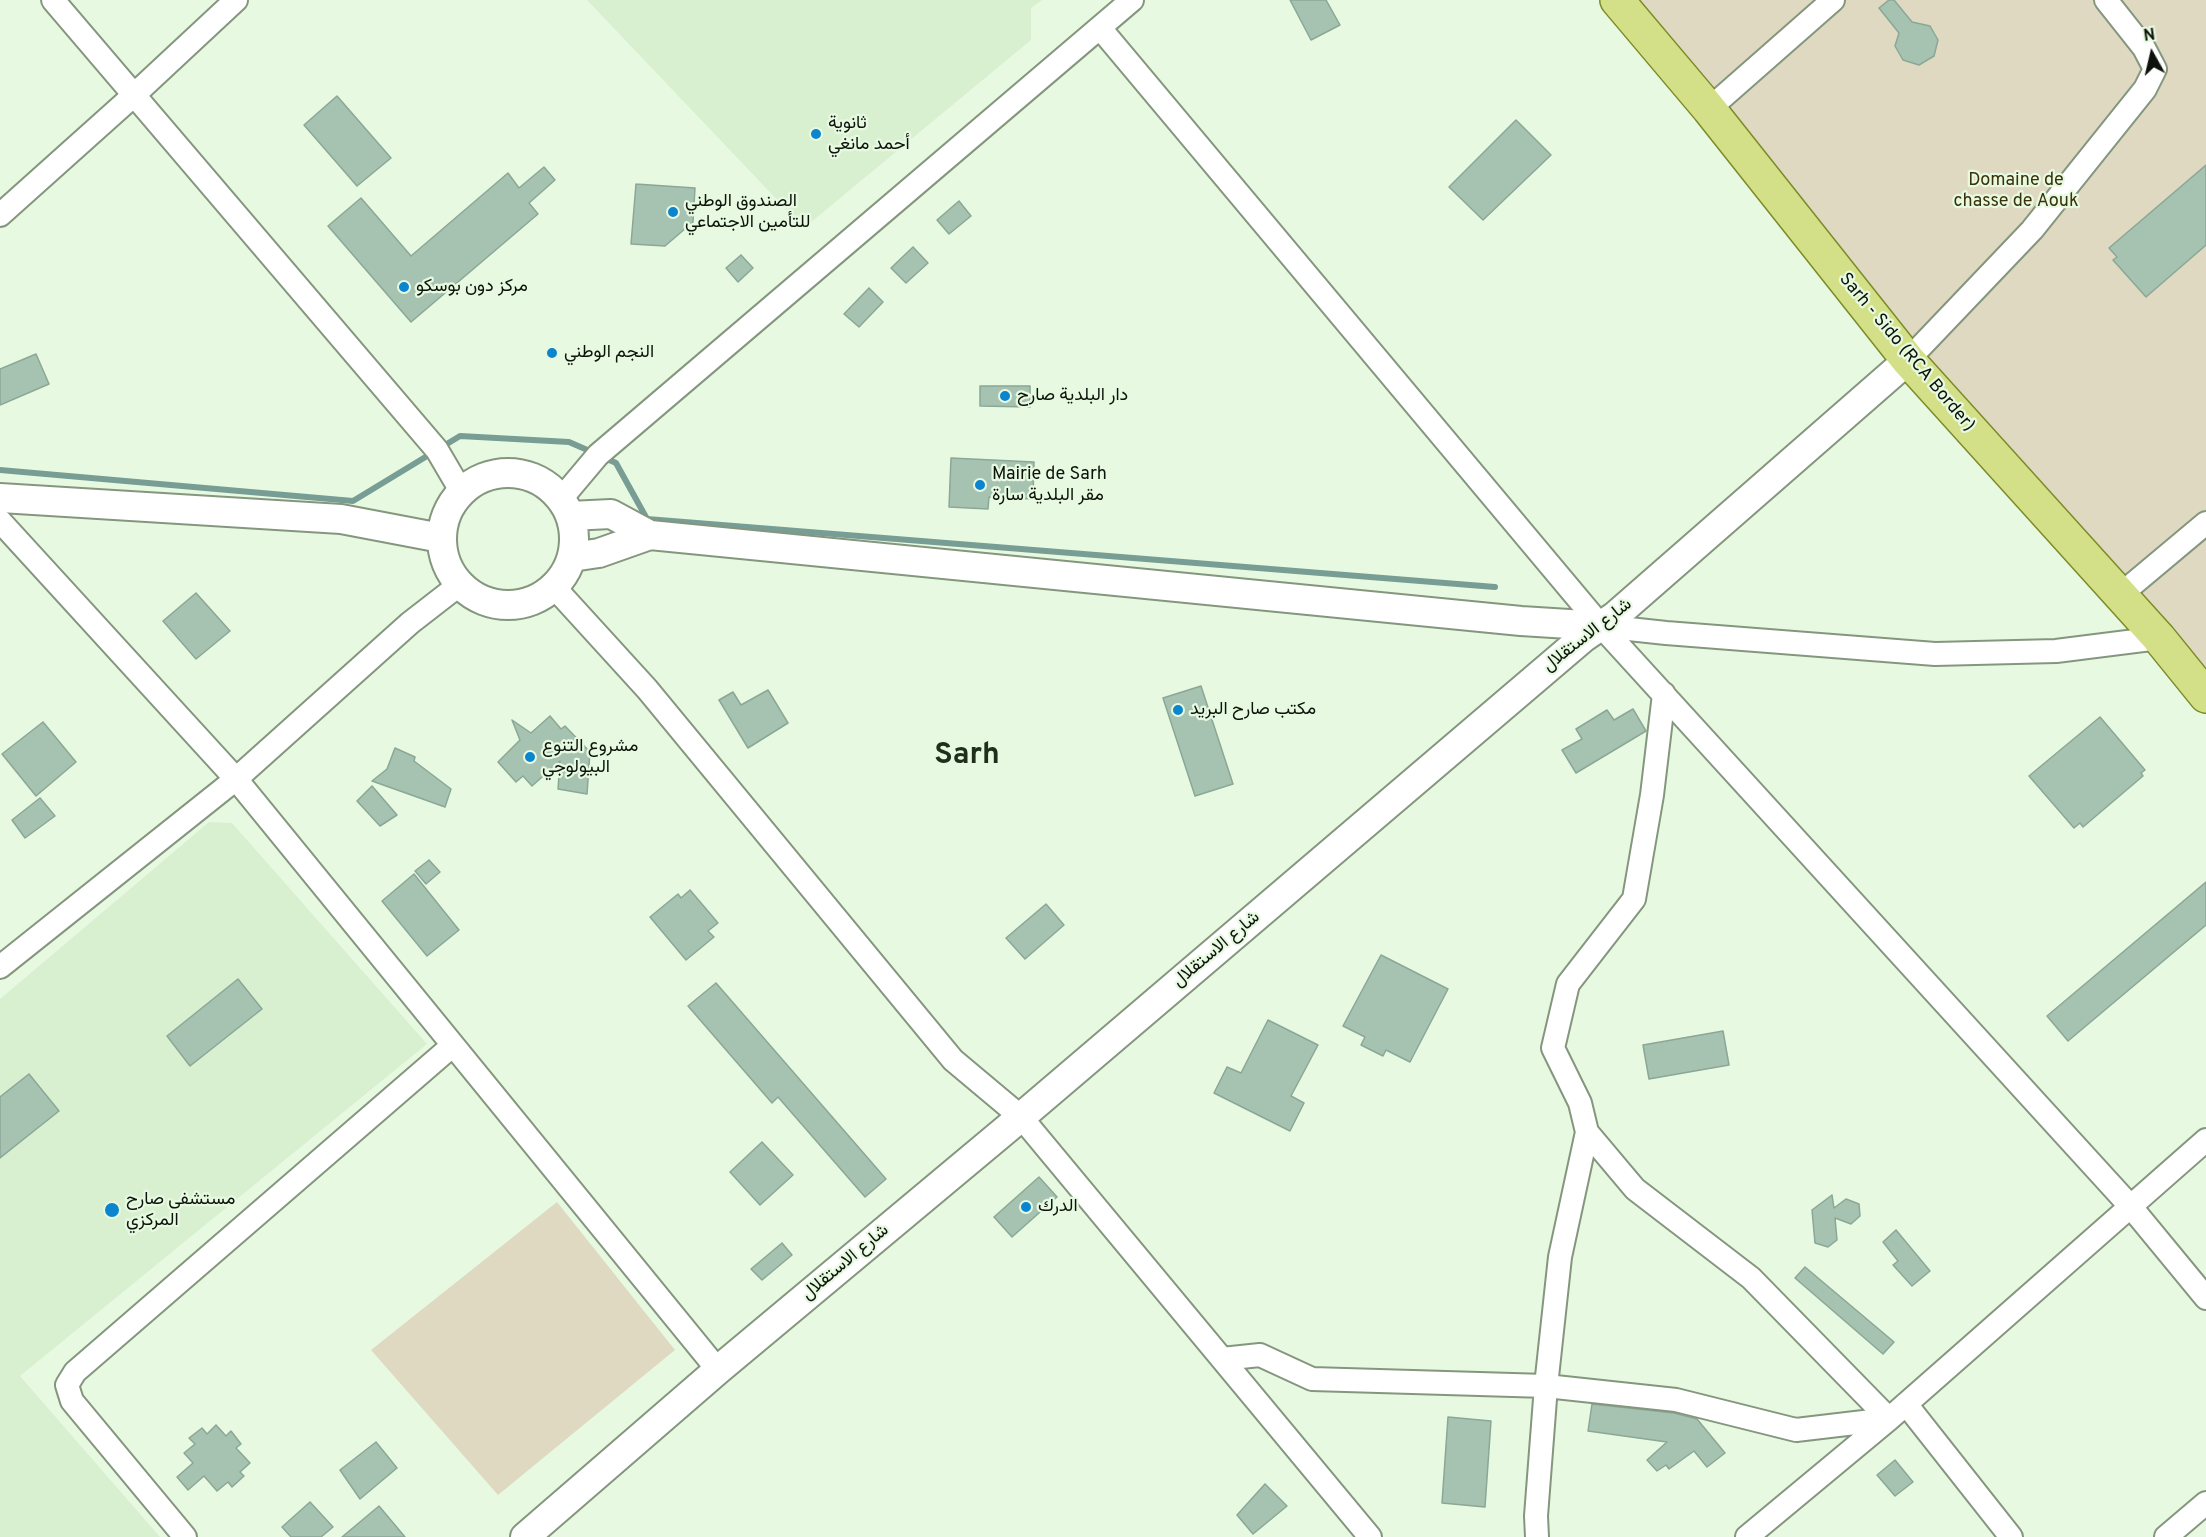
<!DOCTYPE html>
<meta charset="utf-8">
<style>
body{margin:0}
#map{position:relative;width:2206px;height:1537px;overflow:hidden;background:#e7fae1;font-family:Overpass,sans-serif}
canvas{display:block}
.north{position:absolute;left:2122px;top:24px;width:60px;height:60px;-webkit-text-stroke:4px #e7fae1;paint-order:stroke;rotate:352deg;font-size:16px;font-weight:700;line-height:24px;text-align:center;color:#0c130a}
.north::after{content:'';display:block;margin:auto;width:21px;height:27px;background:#0c130a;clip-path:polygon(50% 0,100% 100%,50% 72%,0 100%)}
</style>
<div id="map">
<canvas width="2206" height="1537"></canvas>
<div class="north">N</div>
</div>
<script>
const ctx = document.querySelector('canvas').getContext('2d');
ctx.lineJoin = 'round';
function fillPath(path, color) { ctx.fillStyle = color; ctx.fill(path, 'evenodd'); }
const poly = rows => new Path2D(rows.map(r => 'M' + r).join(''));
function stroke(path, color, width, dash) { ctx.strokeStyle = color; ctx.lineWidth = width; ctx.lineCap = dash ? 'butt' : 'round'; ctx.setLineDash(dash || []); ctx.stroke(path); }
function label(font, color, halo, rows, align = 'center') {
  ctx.font = font + ' Overpass,Vazirmatn,sans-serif'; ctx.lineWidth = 4.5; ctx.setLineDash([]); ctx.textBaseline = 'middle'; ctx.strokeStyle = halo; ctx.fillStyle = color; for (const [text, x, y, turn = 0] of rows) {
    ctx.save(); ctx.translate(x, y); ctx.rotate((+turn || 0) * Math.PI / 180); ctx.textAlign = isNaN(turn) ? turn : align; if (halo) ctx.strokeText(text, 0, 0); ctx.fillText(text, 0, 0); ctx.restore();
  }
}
const built = poly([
 [587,0,1042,0,1031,8,1031,40,804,228],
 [209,822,232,823,427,1044,20,1376,160,1537,0,1537,0,999]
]);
const green = poly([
 [1617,0,2206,0,2206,696],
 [557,1202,675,1350,498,1495,371,1350]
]);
const stream = poly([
 [605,458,616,463,647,519,1495,587],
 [0,470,353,501,460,436,569,442,592,452]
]);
const building = poly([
 [1290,0,1326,0,1340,25,1311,40,1290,0],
 [1889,0,1894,0,1912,22,1930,26,1938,40,1934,56,1919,65,1903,60,1895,46,1899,33,1879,8,1889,0],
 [337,96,391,158,357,186,304,125,337,96],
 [1516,120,1551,155,1483,220,1449,187,1516,120],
 [2206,165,2206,245,2146,297,2113,260,2117,257,2109,248,2206,165],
 [544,167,555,180,529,203,538,214,411,322,328,226,361,198,411,256,508,173,519,188,544,167],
 [636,184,695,188,693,222,665,246,631,244,636,184],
 [959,201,971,216,949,234,937,220,959,201],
 [913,247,928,263,906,283,891,268,913,247],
 [741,255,753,268,738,282,726,268,741,255],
 [869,288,883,302,859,327,844,314,869,288],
 [36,354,49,384,0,405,0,369,36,354],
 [980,386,1030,386,1030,407,980,406,980,386],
 [951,458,1034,462,1033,499,989,497,988,509,949,507,951,458],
 [196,593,230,631,196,659,163,621,196,593],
 [1201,686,1233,784,1195,796,1163,698,1201,686],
 [768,690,788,723,748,748,719,700,733,692,741,705,768,690],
 [1633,709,1646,731,1576,773,1562,750,1582,739,1576,729,1607,710,1614,720,1633,709],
 [550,716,561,729,565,726,590,752,587,794,558,789,560,761,532,786,523,776,516,782,498,762,520,740,512,720,531,733,550,716],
 [2100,717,2145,770,2141,773,2143,776,2083,827,2080,823,2074,828,2029,776,2100,717],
 [43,722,76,762,36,796,2,754,43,722],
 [395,748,415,757,414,761,451,789,445,807,372,781,387,769,395,748],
 [372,786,397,815,380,826,357,801,372,786],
 [40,798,55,816,25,838,12,820,40,798],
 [429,860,440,872,426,884,415,871,429,860],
 [414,874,459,930,427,956,382,901,414,874],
 [2206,882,2206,925,2068,1041,2047,1016,2206,882],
 [690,890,718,923,708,931,714,937,686,960,650,917,678,894,681,898,690,890],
 [1046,904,1064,925,1025,959,1006,938,1046,904],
 [1381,955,1448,989,1410,1062,1386,1050,1383,1056,1361,1045,1365,1037,1343,1026,1381,955],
 [238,979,262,1009,190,1066,167,1036,238,979],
 [716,983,886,1179,865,1197,778,1097,772,1103,688,1006,716,983],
 [1268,1020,1318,1045,1291,1096,1304,1103,1290,1131,1214,1093,1227,1067,1241,1073,1268,1020],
 [1723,1031,1729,1065,1649,1079,1643,1045,1723,1031],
 [29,1074,59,1111,0,1158,0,1097,29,1074],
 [762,1142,793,1175,760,1205,730,1172,762,1142],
 [1039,1177,1057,1197,1012,1237,994,1217,1039,1177],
 [1832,1195,1834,1208,1846,1199,1859,1204,1860,1216,1851,1224,1835,1218,1837,1240,1828,1247,1815,1243,1812,1210,1832,1195],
 [1896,1230,1930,1271,1912,1286,1893,1265,1898,1261,1883,1242,1896,1230],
 [782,1243,792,1255,762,1280,751,1269,782,1243],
 [1805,1267,1894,1342,1883,1354,1795,1278,1805,1267],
 [1592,1404,1674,1413,1697,1419,1725,1453,1707,1467,1694,1451,1669,1469,1666,1465,1657,1471,1647,1460,1667,1442,1588,1431,1592,1404],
 [1448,1417,1491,1421,1485,1507,1442,1503,1448,1417],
 [216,1425,226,1436,231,1431,241,1444,236,1448,250,1463,240,1472,244,1476,232,1487,228,1482,217,1491,204,1476,188,1490,177,1477,193,1463,184,1453,195,1444,189,1438,202,1428,207,1434,216,1425],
 [376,1442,397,1468,360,1499,340,1470,376,1442],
 [1895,1460,1913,1482,1895,1496,1877,1475,1895,1460],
 [1265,1484,1287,1506,1253,1534,1237,1515,1265,1484],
 [310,1502,333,1527,321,1537,291,1537,282,1527,310,1502],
 [379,1506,405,1537,342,1537,379,1506]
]);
const minor = poly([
 [53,0,437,450,461,491],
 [1100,28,1601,626,2131,1207,2206,1298],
 [1709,109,1833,0],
 [0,215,134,95,236,0],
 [1908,360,2032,230,2145,89,2155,69,2144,48,2106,0],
 [561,499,598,455,1132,0],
 [0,521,236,779,718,1370],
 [554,587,647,689,953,1060,1021,1117,1370,1537],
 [2120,595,2206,523],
 [1601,626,1666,633,1935,654,2056,651,2159,638],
 [1664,694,1652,795,1634,899,1568,984,1553,1048,1580,1103,1587,1132,1635,1189,1751,1278,1889,1419],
 [0,967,236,779,410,623,459,585],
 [1222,1359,1260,1355,1312,1379,1546,1386,1676,1400,1796,1430,1889,1419],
 [1906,1404,2011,1537],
 [185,1537,72,1401,67,1385,75,1372,452,1046],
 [1537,1537,1536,1516,1546,1386,1560,1257,1587,1132],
 [1747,1537,1889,1419,2206,1140],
 [2166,1537,2206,1503]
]);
const tertiary = poly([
 '442 539a66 66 0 1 1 132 0a66 66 0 1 1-132 0Z',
 [0,498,341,519,441,538],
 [570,516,611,514,650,535,1521,621,1601,626],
 [572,557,599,553,650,535],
 [525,1537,718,1370,1021,1117,1583,638,1615,616,1908,360]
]);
const primary = poly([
 [1617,0,1709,109,1908,360,2159,638,2206,696]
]);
const markers = [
 [816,134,6,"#0b85cd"],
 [673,212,6,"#0b85cd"],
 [404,287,6,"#0b85cd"],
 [552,353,6,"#0b85cd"],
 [1005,396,6,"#0b85cd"],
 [980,485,6,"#0b85cd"],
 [1178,710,6,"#0b85cd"],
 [530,757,6,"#0b85cd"],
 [1026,1207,6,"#0b85cd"],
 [112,1210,8,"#0b85cd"]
];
const poiNames = [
 ["ثانوية",828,124],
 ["أحمد مانغي",828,145],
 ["الصندوق الوطني",685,202],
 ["للتأمين الاجتماعي",685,223],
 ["مركز دون بوسكو",416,287],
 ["النجم الوطني",564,353],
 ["دار البلدية صارح",1017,396],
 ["Mairie de Sarh",992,475],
 ["مقر البلدية سارة",992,496],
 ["مكتب صارح البريد",1190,710],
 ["مشروع التنوع",542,747],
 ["البيولوجي",542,768],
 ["مستشفى صارح",126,1200],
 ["المركزي",126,1221],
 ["الدرك",1038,1207]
];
const parkNames = [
 ["Domaine de",2016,181],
 ["chasse de Aouk",2016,202]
];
const streetNames = [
 ["Sarh - Sido (RCA Border)",1906,353,50],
 ["شارع الاستقلال",1588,636,-38],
 ["شارع الاستقلال",1217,950,-40],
 ["شارع الاستقلال",846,1263,-40]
];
const townNames = [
 ["Sarh",967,757]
];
fillPath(built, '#d8f0d0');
fillPath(green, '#dfd9c2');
stroke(stream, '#789d95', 6);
fillPath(building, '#a6c2b1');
stroke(building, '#8ba796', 1.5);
stroke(minor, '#85967f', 26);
stroke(tertiary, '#85967f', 32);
stroke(primary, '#7c8b27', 36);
stroke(minor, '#fff', 22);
stroke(tertiary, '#fff', 28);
stroke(primary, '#d4e087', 33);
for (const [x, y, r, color] of markers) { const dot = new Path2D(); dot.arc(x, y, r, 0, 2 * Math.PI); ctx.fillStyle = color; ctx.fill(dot); stroke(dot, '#e7fae1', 2); }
label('18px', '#0c130a', '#e7fae1', poiNames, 'left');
label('18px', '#3a3108', '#e7fae1', parkNames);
label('18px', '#0c130a', '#e7fae1', streetNames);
label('bold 30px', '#202f1c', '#e7fae1', townNames);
</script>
